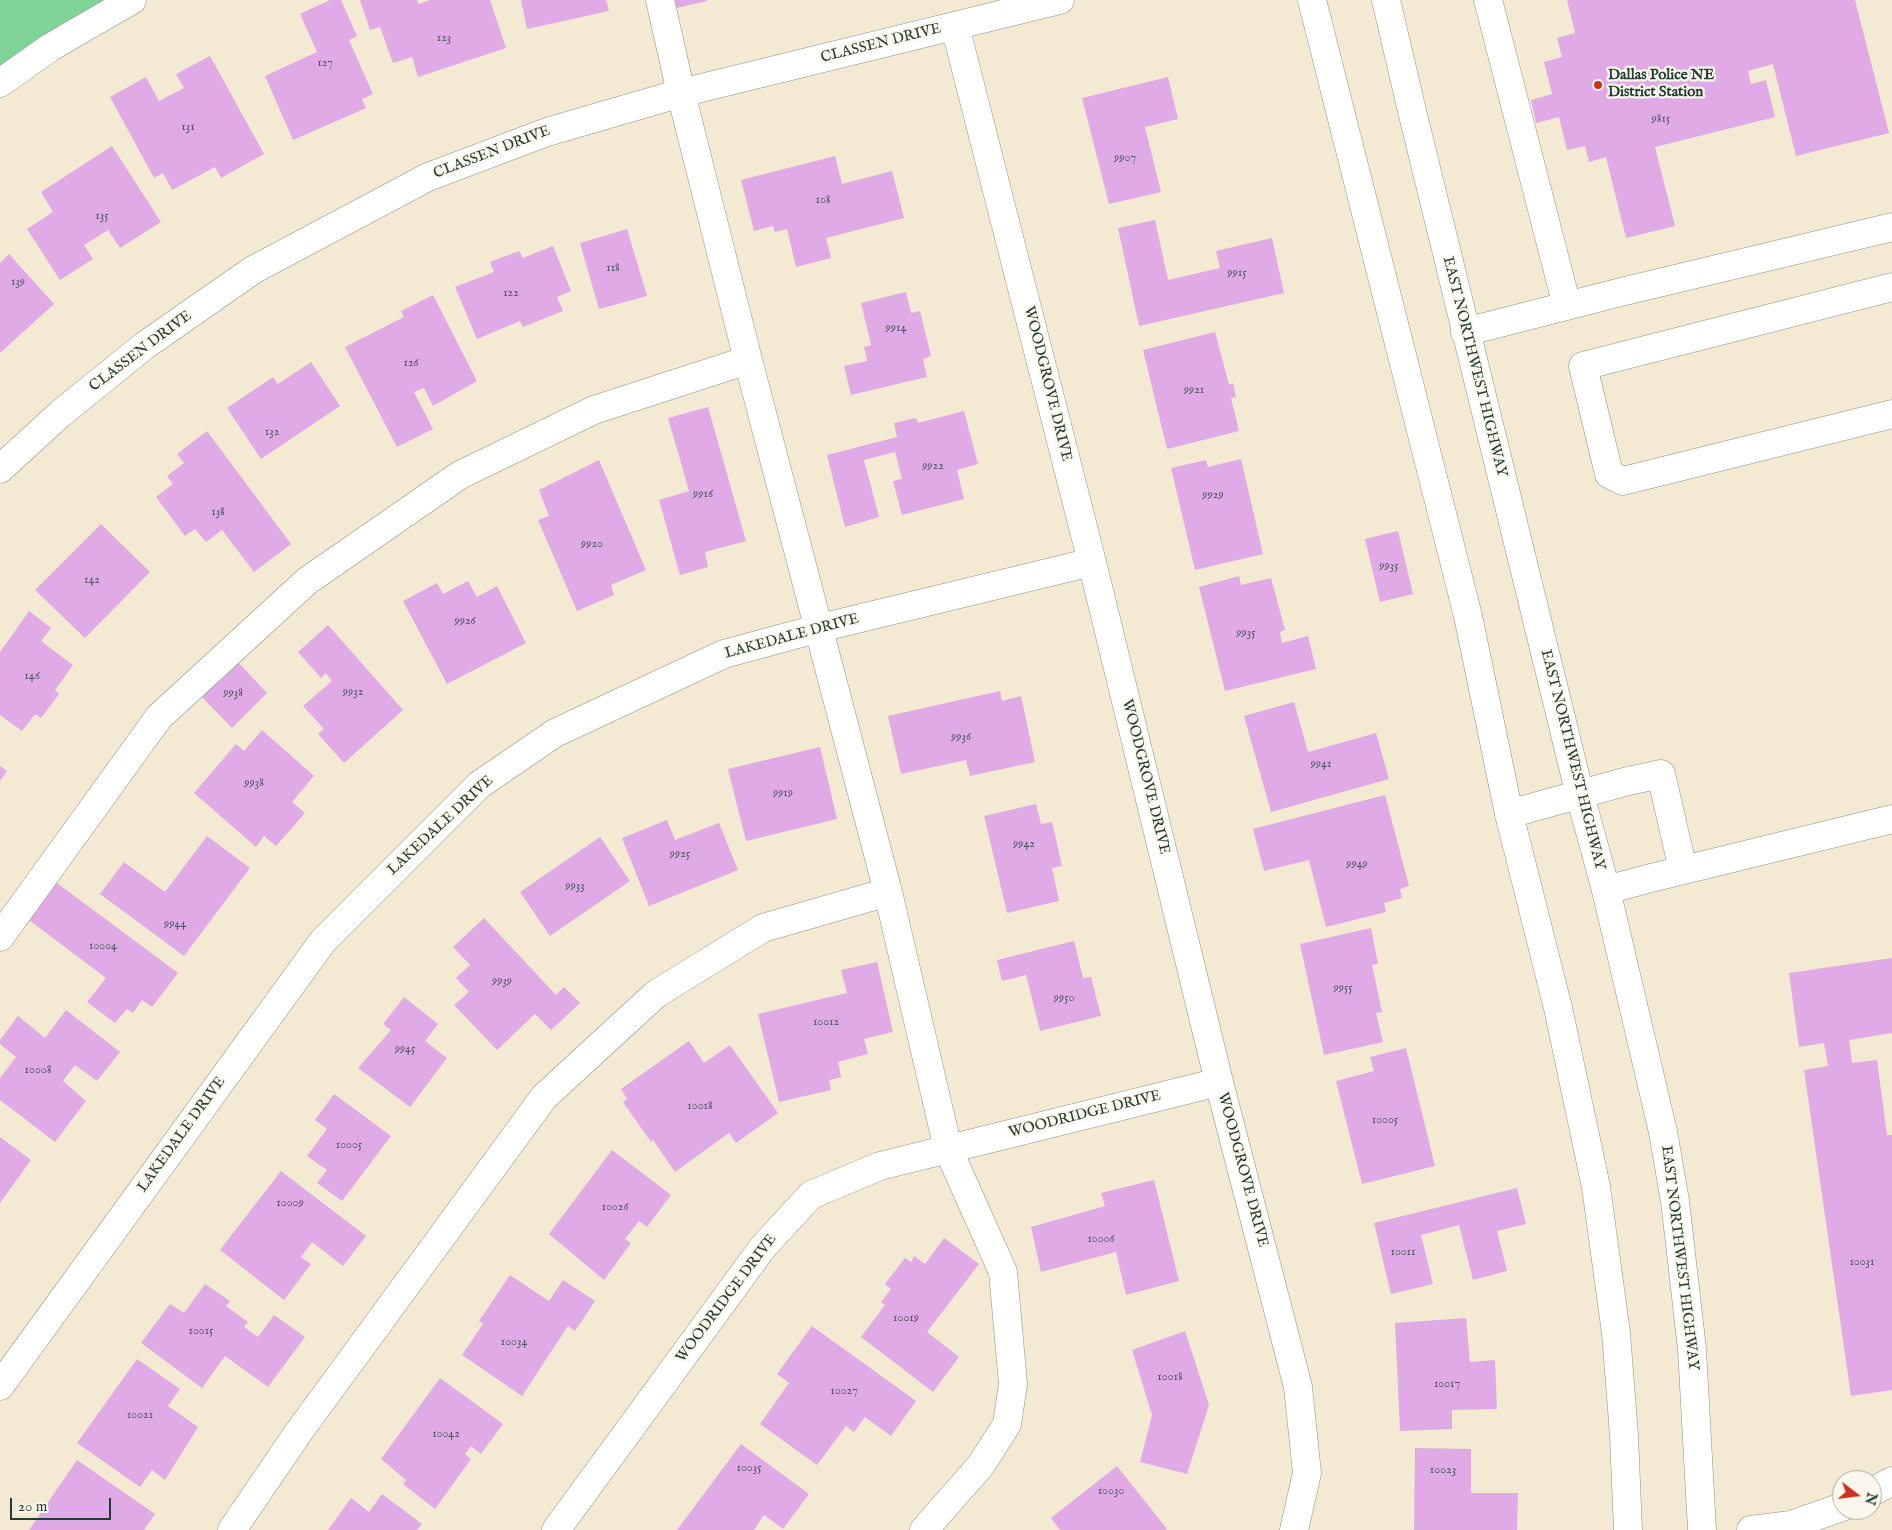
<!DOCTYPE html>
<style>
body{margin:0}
#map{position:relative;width:1892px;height:1530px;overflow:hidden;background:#f4e9d2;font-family:"IM FELL English",serif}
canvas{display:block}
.north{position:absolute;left:1832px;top:1470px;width:50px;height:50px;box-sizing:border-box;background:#fbf7ec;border:1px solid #a3ada2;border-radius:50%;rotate:105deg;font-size:14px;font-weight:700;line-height:20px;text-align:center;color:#1f3d34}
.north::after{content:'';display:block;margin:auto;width:18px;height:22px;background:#c8321e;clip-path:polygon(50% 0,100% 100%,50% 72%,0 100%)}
.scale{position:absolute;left:10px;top:1498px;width:101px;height:22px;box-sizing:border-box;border:2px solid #1f3d34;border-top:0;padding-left:6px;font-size:15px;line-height:18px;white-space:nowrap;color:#1f3d34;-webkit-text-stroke:4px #fbf7ec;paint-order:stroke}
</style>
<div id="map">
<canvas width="1892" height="1530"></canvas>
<div class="north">N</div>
<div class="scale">20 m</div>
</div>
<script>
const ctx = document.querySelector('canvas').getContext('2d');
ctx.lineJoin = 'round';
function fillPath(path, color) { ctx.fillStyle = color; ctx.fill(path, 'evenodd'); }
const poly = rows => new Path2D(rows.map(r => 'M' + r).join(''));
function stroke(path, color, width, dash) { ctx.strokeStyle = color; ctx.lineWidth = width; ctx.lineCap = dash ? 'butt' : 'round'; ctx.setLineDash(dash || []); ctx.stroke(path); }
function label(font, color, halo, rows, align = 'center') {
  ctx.font = font + ' "IM FELL English",serif'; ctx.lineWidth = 4.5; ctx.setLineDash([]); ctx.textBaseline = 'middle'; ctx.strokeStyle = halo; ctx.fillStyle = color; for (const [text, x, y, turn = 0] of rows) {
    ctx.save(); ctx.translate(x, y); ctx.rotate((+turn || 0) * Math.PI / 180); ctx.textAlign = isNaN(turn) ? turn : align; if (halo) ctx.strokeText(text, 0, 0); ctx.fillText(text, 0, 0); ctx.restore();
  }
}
const green = poly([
 [0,0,129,0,0,82]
]);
const building = poly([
 [330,0,341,0,357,36,349,40,373,94,362,99,366,108,293,140,265,76,317,52,300,14],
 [360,0,417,0,419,4,430,0,490,0,506,48,418,77,412,57,393,63,380,27,370,30],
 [521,0,606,0,609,11,527,29],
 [669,0,707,0,707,1,672,9],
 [1567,0,1855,0,1889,133,1796,156,1773,64,1748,71,1751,84,1766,80,1775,117,1655,147,1675,226,1626,238,1606,157,1589,162,1585,146,1567,150,1559,117,1536,123,1531,100,1552,94,1544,62,1562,57,1557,38,1575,33],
 [210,56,264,154,221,178,215,167,172,190,163,173,154,178,110,97,146,77,159,101,184,88,176,74],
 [1168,77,1178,119,1145,127,1161,192,1109,204,1082,98],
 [112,146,161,222,120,248,108,230,84,245,93,259,60,280,27,229,53,212,41,192],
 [835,156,842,184,892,171,904,218,826,238,831,258,796,267,787,229,775,232,773,226,754,231,741,180],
 [1155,220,1168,280,1220,268,1216,251,1272,238,1284,293,1139,326,1118,228],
 [627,229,647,296,599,309,580,243],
 [553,246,571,291,557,297,563,311,523,327,520,321,477,339,455,287,494,272,490,262,519,251,523,258],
 [9,254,54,304,0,353,0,263],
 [906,292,911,313,920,311,931,356,923,359,927,377,851,395,844,366,867,361,864,347,871,345,861,303],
 [433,295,477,381,433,406,424,388,414,392,433,429,397,447,345,347,404,317,401,311],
 [1215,332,1229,385,1233,383,1236,397,1231,398,1239,431,1167,449,1143,350],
 [311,362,340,406,261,459,227,408,273,377,278,384],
 [708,407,746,541,705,552,708,567,680,575,659,500,689,491,668,418],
 [964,411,978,464,957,470,964,499,902,515,893,481,902,479,895,452,864,460,879,517,845,527,827,455,897,437,894,423,916,418,918,423],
 [207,431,291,544,254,572,222,530,206,542,195,529,185,536,156,497,173,484,167,476,184,463,177,454],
 [1241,459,1263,554,1195,570,1171,468,1206,460,1208,467],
 [599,460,646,570,611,585,614,595,577,611,538,520,549,516,539,490],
 [101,524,150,572,85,638,35,590],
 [1398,531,1413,594,1380,602,1365,539],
 [1239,576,1241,585,1271,578,1285,630,1280,632,1282,643,1308,636,1316,669,1225,691,1199,587],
 [468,581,477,597,497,586,526,643,447,684,403,601,437,583,443,594],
 [29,611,51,628,41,641,73,665,55,690,59,694,41,718,35,714,22,731,0,715,0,652],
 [328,625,403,710,344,763,318,734,324,729,303,706,332,681,326,673,321,678,298,652],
 [235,659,267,693,232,728,199,694],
 [1000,691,1002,701,1021,696,1035,762,970,776,966,760,901,774,888,716],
 [1294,702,1308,752,1376,733,1389,779,1271,812,1244,716],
 [262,730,314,776,292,802,305,813,276,846,264,836,256,847,194,793,236,744,244,751],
 [820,747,837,819,746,841,728,769],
 [0,766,7,771,0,781],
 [1385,795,1409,886,1400,889,1402,898,1384,903,1386,912,1326,927,1309,860,1264,871,1253,829],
 [1036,804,1041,824,1052,822,1062,866,1052,868,1059,901,1007,913,984,816],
 [667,820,675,840,719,823,738,870,649,906,622,838],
 [207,836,250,868,184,956,100,894,124,862,165,892],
 [600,837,630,881,550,936,520,892],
 [57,883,178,973,152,1007,142,1000,133,1013,127,1009,115,1023,87,1002,106,978,29,920],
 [484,918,556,995,564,987,580,1003,551,1030,535,1014,497,1050,454,1005,469,992,456,978,470,965,453,947],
 [1371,928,1378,964,1372,965,1382,1012,1376,1013,1383,1042,1324,1055,1300,944],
 [1074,941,1083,978,1091,977,1101,1016,1040,1031,1026,975,1002,981,997,960],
 [1892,958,1892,1033,1849,1040,1852,1063,1877,1060,1887,1135,1892,1135,1892,1390,1851,1396,1804,1070,1828,1066,1824,1043,1799,1047,1789,973],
 [877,962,893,1032,864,1039,868,1054,838,1062,841,1077,829,1080,831,1090,779,1102,758,1014,847,993,841,970],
 [404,997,438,1024,425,1041,447,1058,410,1107,358,1068,391,1030,383,1024],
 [66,1010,120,1052,97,1081,75,1065,63,1081,86,1101,55,1142,0,1100,0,1078,16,1057,0,1044,0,1040,18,1016,45,1038],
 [689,1041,704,1063,730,1045,778,1113,736,1143,729,1133,675,1172,653,1140,651,1142,623,1102,627,1099,621,1089],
 [1406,1048,1435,1166,1362,1184,1336,1081,1374,1071,1370,1057],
 [334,1094,391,1136,342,1201,317,1183,327,1170,307,1156,327,1129,315,1120],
 [0,1137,31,1160,0,1203],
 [612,1150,671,1195,647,1227,639,1221,625,1239,631,1243,604,1280,549,1234],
 [281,1171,366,1236,343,1266,312,1242,301,1257,311,1264,284,1300,220,1250],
 [1154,1180,1179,1281,1126,1295,1116,1252,1041,1272,1031,1227,1105,1206,1101,1193],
 [1517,1188,1526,1224,1497,1231,1507,1271,1473,1280,1459,1225,1421,1235,1433,1284,1391,1294,1374,1223],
 [944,1238,979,1264,927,1332,959,1357,933,1392,861,1337,885,1305,881,1302,891,1289,885,1284,905,1258,911,1262,914,1256,925,1264],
 [510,1275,549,1301,563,1280,595,1301,575,1331,568,1326,522,1396,462,1355,483,1324,479,1321],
 [205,1284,230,1301,226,1306,248,1322,244,1327,258,1337,274,1315,305,1337,268,1387,225,1356,202,1388,141,1343,170,1304,184,1313],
 [1466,1318,1470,1362,1495,1360,1497,1409,1452,1410,1452,1429,1400,1431,1395,1323],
 [812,1326,916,1401,891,1436,865,1417,854,1432,846,1426,817,1465,760,1424,789,1383,777,1374],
 [1185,1331,1209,1405,1187,1474,1140,1462,1152,1415,1132,1350],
 [137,1359,180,1389,168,1406,198,1427,165,1480,152,1470,140,1487,77,1443],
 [440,1378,503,1424,481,1454,471,1446,465,1454,471,1459,435,1509,403,1484,406,1480,381,1459],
 [741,1444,809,1494,783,1529,764,1515,754,1530,677,1530],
 [1415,1448,1471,1449,1471,1493,1518,1493,1517,1530,1414,1530],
 [77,1460,155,1514,144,1530,29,1530],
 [1117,1466,1167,1529,1165,1530,1060,1530,1051,1518],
 [382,1494,422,1524,417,1530,328,1530,351,1498,369,1512]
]);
const minor = poly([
 [660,0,681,93,748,360,888,892,948,1149,1003,1272,1013,1384,1007,1424,981,1465,924,1530],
 [1488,0,1567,306],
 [955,26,1092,562,1219,1082,1298,1387,1307,1473,1294,1530],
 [0,83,51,47,132,0],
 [1892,287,1583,366,1609,474,1623,481,1892,414],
 [1465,332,1621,292,1892,227],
 [0,469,60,414,144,346,253,270,428,177,547,132,681,93,1060,0],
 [1509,814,1628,781,1661,774,1683,870],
 [1606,890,1651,878,1892,819],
 [0,937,159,717,307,581,460,475,594,410,748,360],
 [0,1386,323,941,479,785,555,733,724,654,820,628,1092,562],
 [1872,1492,1892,1481],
 [232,1530,298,1433,544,1097,656,994,763,928,888,892],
 [556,1530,763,1247,811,1195,880,1166,1219,1082],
 [1751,1530,1791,1525,1842,1507]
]);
const major = poly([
 [1312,0,1468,616,1509,814,1558,1008,1596,1187,1616,1333,1624,1435,1628,1530],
 [1386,0,1412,111,1580,795,1606,890,1663,1132,1675,1201,1692,1349,1702,1530]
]);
const markers = [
 [1598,85,5,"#c8321e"]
];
const numberNames = [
 ["123",444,39],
 ["127",325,64],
 ["9815",1661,120],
 ["131",188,128],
 ["9907",1125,159],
 ["108",823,201],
 ["135",102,217],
 ["118",613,269],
 ["9915",1237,274],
 ["139",18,283],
 ["122",511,294],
 ["9914",896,329],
 ["126",411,364],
 ["9921",1194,391],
 ["132",272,433],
 ["9922",933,467],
 ["9916",703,495],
 ["9929",1213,496],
 ["138",218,513],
 ["9920",592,545],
 ["9935",1389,567],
 ["142",92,581],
 ["9926",465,622],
 ["9935",1246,634],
 ["146",32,677],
 ["9932",353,693],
 ["9938",233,694],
 ["9936",961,738],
 ["9941",1321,765],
 ["9938",254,784],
 ["9919",783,794],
 ["9942",1024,845],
 ["9925",680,855],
 ["9949",1357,865],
 ["9933",575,887],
 ["9944",175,925],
 ["10004",103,947],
 ["9939",502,982],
 ["9955",1343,989],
 ["9950",1064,999],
 ["10012",826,1023],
 ["9945",405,1050],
 ["10008",38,1071],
 ["10018",700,1107],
 ["10005",1385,1121],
 ["10005",349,1146],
 ["10009",290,1204],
 ["10026",615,1208],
 ["10006",1101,1240],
 ["10011",1403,1253],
 ["10031",1862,1263],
 ["10019",906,1319],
 ["10015",201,1332],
 ["10034",514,1343],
 ["10018",1170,1378],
 ["10017",1447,1385],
 ["10027",844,1392],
 ["10021",140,1416],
 ["10042",446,1435],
 ["10035",749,1469],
 ["10023",1443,1471],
 ["10030",1111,1492]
];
const streetNames = [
 ["CLASSEN DRIVE",881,44,-14],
 ["CLASSEN DRIVE",492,153,-21],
 ["CLASSEN DRIVE",141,352,-37],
 ["EAST NORTHWEST HIGHWAY",1474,367,76],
 ["WOODGROVE DRIVE",1047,384,76],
 ["LAKEDALE DRIVE",792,637,-15],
 ["EAST NORTHWEST HIGHWAY",1572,760,76],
 ["WOODGROVE DRIVE",1145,777,76],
 ["LAKEDALE DRIVE",441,826,-43],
 ["WOODRIDGE DRIVE",1085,1115,-14],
 ["LAKEDALE DRIVE",182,1135,-54],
 ["WOODGROVE DRIVE",1242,1170,75],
 ["EAST NORTHWEST HIGHWAY",1679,1258,83],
 ["WOODRIDGE DRIVE",727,1299,-53]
];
const poiNames = [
 ["Dallas Police NE",1608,76],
 ["District Station",1608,93]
];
fillPath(green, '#80d497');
fillPath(building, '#e0aae6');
stroke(minor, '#8a9383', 29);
stroke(major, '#8a9383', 29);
stroke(minor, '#fff', 28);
stroke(major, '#fff', 28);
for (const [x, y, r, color] of markers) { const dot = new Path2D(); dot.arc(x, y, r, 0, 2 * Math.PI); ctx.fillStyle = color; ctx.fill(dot); stroke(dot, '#fbf7ec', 2); }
label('12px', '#4f5860', null, numberNames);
label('15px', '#1f3d34', '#fbf7ec', streetNames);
label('bold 15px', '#1f3d34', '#fbf7ec', poiNames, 'left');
</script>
